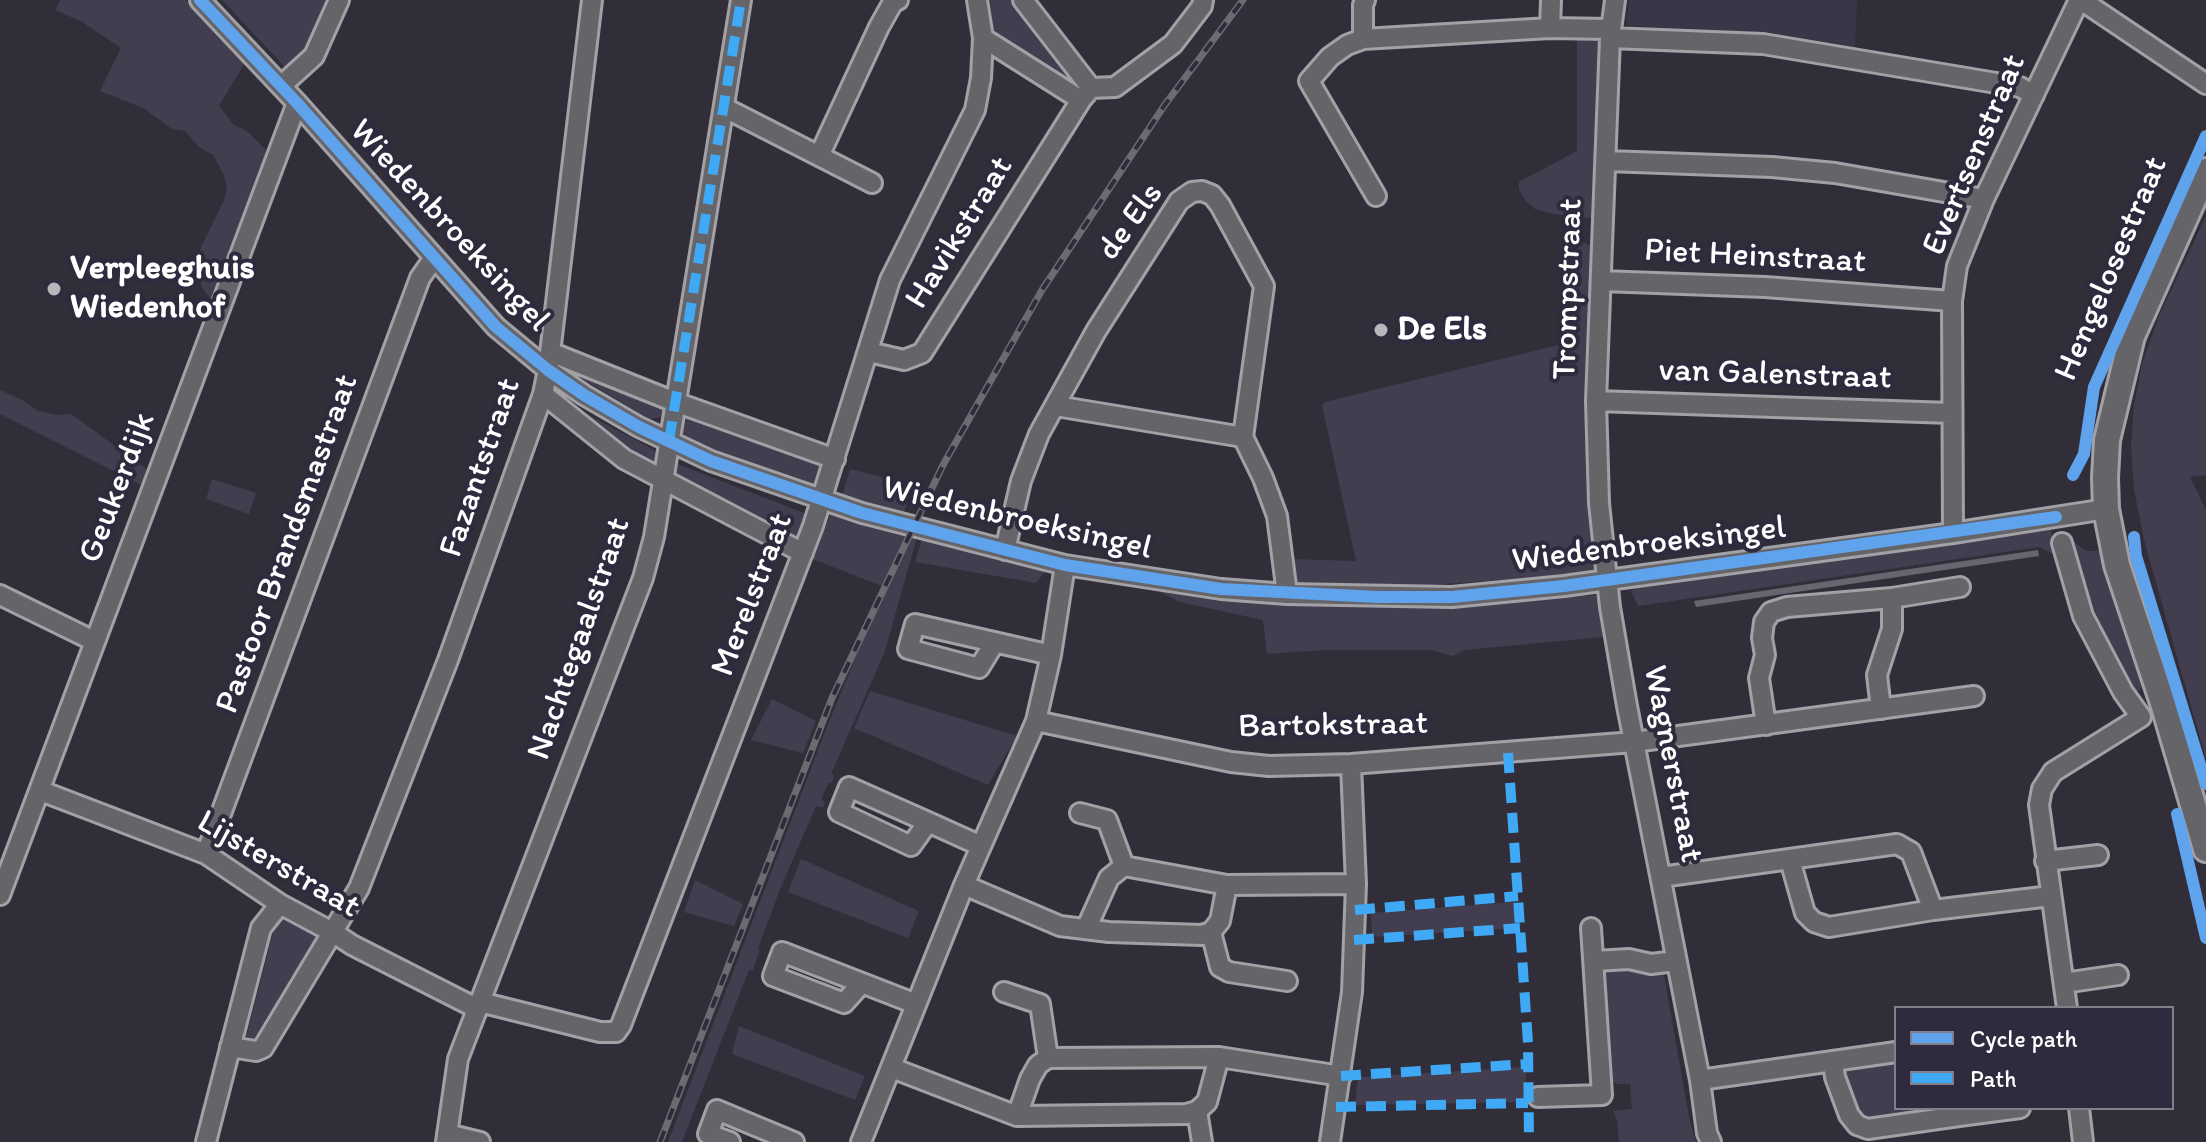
<!DOCTYPE html>
<style>
body{margin:0}
#map{position:relative;width:2206px;height:1142px;overflow:hidden;background:#312e39;font-family:Itim,sans-serif}
canvas{display:block}
.legend{position:absolute;left:1894px;top:1006px;width:280px;height:104px;box-sizing:border-box;background:#2f2a3d;border:2px solid #827f8b;margin:0;padding:10px 14px;list-style:none;font-size:24px;color:#fff}
.legend li{display:flex;align-items:center;gap:16px;height:40px}
.legend b{width:40px;border:2px solid #827f8b}
</style>
<div id="map">
<canvas width="2206" height="1142"></canvas>
<ul class="legend">
<li><b style="height:10px;background:#60a3ed"></b>Cycle path</li>
<li><b style="height:10px;background:#3fa9f5"></b>Path</li>
</ul>
</div>
<script>
const ctx = document.querySelector('canvas').getContext('2d');
ctx.lineJoin = 'round';
function fillPath(path, color) { ctx.fillStyle = color; ctx.fill(path, 'evenodd'); }
const poly = rows => new Path2D(rows.map(r => 'M' + r).join(''));
function stroke(path, color, width, dash) { ctx.strokeStyle = color; ctx.lineWidth = width; ctx.lineCap = dash ? 'butt' : 'round'; ctx.setLineDash(dash || []); ctx.stroke(path); }
function label(font, color, halo, rows, align = 'center') {
  ctx.font = font + ' Itim,sans-serif'; ctx.lineWidth = 8; ctx.setLineDash([]); ctx.textBaseline = 'middle'; ctx.strokeStyle = halo; ctx.fillStyle = color; for (const [text, x, y, turn = 0] of rows) {
    ctx.save(); ctx.translate(x, y); ctx.rotate((+turn || 0) * Math.PI / 180); ctx.textAlign = isNaN(turn) ? turn : align; if (halo) ctx.strokeText(text, 0, 0); ctx.fillText(text, 0, 0); ctx.restore();
  }
}
const built = poly([
 [1629,0,1857,0,1855,47,1821,41,1626,25]
]);
const green = poly([
 [60,0,186,0,246,61,219,106,234,125,247,131,269,153,214,303,203,289,193,264,224,200,227,188,224,175,213,155,200,148,185,131,172,129,143,108,100,91,121,48,82,22,55,10],
 [222,0,326,0,307,50,285,67],
 [990,0,1019,0,1082,84,1078,89,993,29],
 [1577,39,1597,39,1602,44,1599,215,1590,218,1554,214,1535,209,1525,200,1519,189,1519,182,1577,151],
 [2206,216,2206,475,2190,477,2206,510,2206,759,2144,540,2134,489,2131,447,2134,406,2142,364,2159,316],
 [1578,240,1590,245,1598,253,1599,570,1519,579,1385,588,1297,586,1294,583,1292,559,1356,561,1322,405,1325,402,1575,341],
 [565,365,664,399,668,409,663,417,650,419,567,370],
 [0,390,22,400,38,411,58,415,71,414,148,470,141,485,0,414],
 [559,399,654,450,656,452,653,467,579,421],
 [686,409,823,458,814,487,739,462,684,436,682,431],
 [675,463,804,513,806,515,797,543,673,481],
 [850,469,913,485,904,512,842,496],
 [212,479,256,493,249,514,206,499],
 [831,513,917,537,885,651,831,774,834,776,832,783,829,782,821,799,825,802,823,808,816,806,781,887,758,948,760,950,753,970,749,970,682,1142,668,1142,825,732,884,587,813,559],
 [2051,530,2056,556,2039,547,1638,606,1631,591,1639,587],
 [922,539,933,539,1045,572,1036,583,915,562],
 [2070,539,2086,551,2100,551,2111,573,2143,684,2140,690,2135,692,2130,689,2108,649,2090,605],
 [1146,585,1300,603,1360,607,1439,607,1595,595,1601,597,1613,636,1465,650,1453,656,1432,650,1324,650,1267,654,1263,620,1180,602],
 [870,691,1017,736,988,785,854,728],
 [772,699,816,721,803,753,751,740],
 [801,859,919,911,908,938,788,892],
 [695,880,743,904,734,926,684,912],
 [1513,902,1517,928,1372,937,1371,913],
 [279,909,325,934,262,1038,250,1040,246,1038],
 [1629,965,1662,971,1664,975,1689,1117,1696,1142,1619,1142,1617,1120,1613,1111,1632,1109,1630,1084,1618,1084,1607,1080,1599,968],
 [739,1026,865,1076,855,1100,732,1054],
 [1896,1058,1896,1108,1947,1108,1932,1115,1923,1112,1878,1118,1874,1123,1860,1120,1842,1081,1844,1072,1849,1066],
 [1526,1067,1525,1102,1355,1105,1358,1077]
]);
const water = poly([
 [2038,550,2039,556,1696,607,1694,601]
]);
const minor = poly([
 [200,0,297,103,496,327,548,370,584,395,639,427,711,461,862,513,1065,565,1221,589,1287,594,1452,597,1564,586,1953,533,2106,509],
 [1615,0,1610,38,1596,401,1599,503,1610,607,1627,706,1700,1080,1707,1133,1711,1142],
 [2081,0,2206,84],
 [1550,28,1551,0],
 [983,38,1081,100],
 [1610,38,1763,44,2020,87,2034,95],
 [1363,39,1363,5,1365,0],
 [281,86,314,56,339,0],
 [1091,88,1115,87,1173,44,1202,6,1203,0],
 [725,108,872,183],
 [820,154,879,27,893,2,898,0],
 [1607,161,1772,167,1835,173,1984,199],
 [1376,196,1309,81,1330,57,1347,45,1363,39,1550,28,1610,29],
 [1601,281,1765,287,1952,301],
 [550,352,675,402,835,459],
 [869,352,904,360,922,353,1081,100,1091,88,1023,0],
 [543,394,624,459,803,553],
 [1596,401,1951,413],
 [1056,406,1243,437],
 [1953,533,1952,301,1957,266,1984,199,2079,0],
 [2062,543,2083,616,2123,692,2141,717,2053,772,2042,789,2039,805,2067,1008],
 [1005,550,1021,481,1039,434,1096,331,1179,201,1192,192,1202,191,1212,195,1220,205,1264,286,1243,437,1263,478,1277,516,1287,594],
 [0,595,94,641],
 [995,642,979,668,908,649,915,624,1051,655],
 [1881,709,1877,675,1892,629,1892,598],
 [1036,721,1231,762,1269,766,1351,764,1634,742,1974,696],
 [1766,725,1759,678,1765,655,1762,638,1764,622,1771,612,1787,607,1892,598,1960,587],
 [41,791,206,854,280,904,334,933,352,945,478,1009],
 [1080,813,1107,820,1124,866],
 [928,822,911,846,839,812,849,787,928,822,981,846],
 [206,854,420,278,434,258],
 [1790,860,1805,913,1814,922,1829,927,1933,910,2051,896],
 [2045,861,2098,855],
 [1661,877,1897,844,1911,852,1933,910],
 [964,885,1060,926,1109,932,1202,935,1211,932,1220,921,1227,885],
 [0,895,297,103],
 [1086,929,1109,878,1124,866,1227,885,1356,884],
 [1211,932,1220,967,1229,972,1287,981],
 [1595,961,1629,959,1651,964,1676,961],
 [862,983,844,1003,773,976,782,952,916,1004],
 [2064,983,2118,975],
 [1004,992,1040,1004,1048,1058],
 [480,1002,600,1032,616,1032,621,1025,813,526,890,280,975,110,981,78,983,38,977,0],
 [230,1047,256,1051,263,1048,359,888,448,660,543,394,548,370,592,0],
 [1833,1061,1835,1077,1849,1115,1857,1125,1868,1129,1959,1116],
 [892,1068,1017,1116,1186,1114,1197,1111,1207,1102,1219,1057],
 [1700,1080,1896,1052],
 [1538,1097,1602,1095,1591,928],
 [1958,1108,1959,1116,2020,1108],
 [2079,1108,2083,1142],
 [1197,1111,1202,1142],
 [1017,1116,1030,1079,1038,1065,1048,1058,1219,1057,1341,1076],
 [447,1134,480,1142],
 [206,1142,261,928,280,904],
 [446,1142,458,1059,643,578,654,537,741,0],
 [730,1142,708,1134,717,1110,794,1142],
 [861,1142,964,885,1036,721,1051,655,1065,565],
 [1330,1142,1352,992,1356,884,1351,764]
]);
const major = poly([
 [2206,171,2132,336,2107,440,2105,478,2106,509,2117,565,2164,706,2206,849]
]);
const rail = poly([
 [660,1142,832,698,943,465,1042,290,1164,106,1243,0]
]);
const quiet = poly([
 [669,441,741,0],
 [1508,753,1528,1043,1529,1142],
 [1355,910,1518,896],
 [1354,940,1520,928],
 [1341,1076,1528,1064],
 [1336,1107,1528,1103]
]);
const cycleway = poly([
 [200,0,297,103,496,327,548,370,584,395,639,427,711,461,862,513,1065,565,1221,589,1377,597,1452,597,1564,586,2056,517],
 [2073,475,2084,454,2094,387,2206,136],
 [2134,537,2136,556,2206,784],
 [2177,814,2206,938]
]);
const markers = [
 [54,289,8,"#b7b6ba"],
 [1381,330,8,"#b7b6ba"]
];
const streetNames = [
 ["Evertsenstraat",1975,155,-67],
 ["de Els",1131,222,-54],
 ["Wiedenbroeksingel",449,226,47],
 ["Havikstraat",960,233,-58],
 ["Piet Heinstraat",1755,257,3],
 ["Hengelosestraat",2112,269,-67],
 ["Trompstraat",1569,289,-88],
 ["van Galenstraat",1775,375,2],
 ["Fazantstraat",481,468,-71],
 ["Geukerdijk",118,488,-69],
 ["Wiedenbroeksingel",1017,519,13],
 ["Pastoor Brandsmastraat",288,544,-70],
 ["Wiedenbroeksingel",1649,545,-7],
 ["Merelstraat",753,595,-69],
 ["Nachtegaalstraat",580,639,-71],
 ["Bartokstraat",1333,726,-1],
 ["Wagnerstraat",1672,764,79],
 ["Lijsterstraat",278,865,30]
];
const poiNames = [
 ["Verpleeghuis",70,269],
 ["Wiedenhof",70,308],
 ["De Els",1397,330]
];
fillPath(built, '#3b3647');
fillPath(green, '#433e4f');
fillPath(water, '#686571');
stroke(minor, '#a2a1a6', 24);
stroke(major, '#a2a1a6', 30);
stroke(minor, '#656469', 18);
stroke(major, '#656469', 24);
stroke(rail, '#6d6b71', 7);
stroke(rail, '#2f2a3d', 4, [12]);
stroke(quiet, '#3fa9f5', 10, [20, 10]);
stroke(cycleway, '#60a3ed', 12);
for (const [x, y, r, color] of markers) { const dot = new Path2D(); dot.arc(x, y, r, 0, 2 * Math.PI); ctx.fillStyle = color; ctx.fill(dot); stroke(dot, '#2f2a3d', 3); }
label('34px', '#fff', '#2f2a3d', streetNames);
label('bold 34px', '#fff', '#2f2a3d', poiNames, 'left');
</script>
